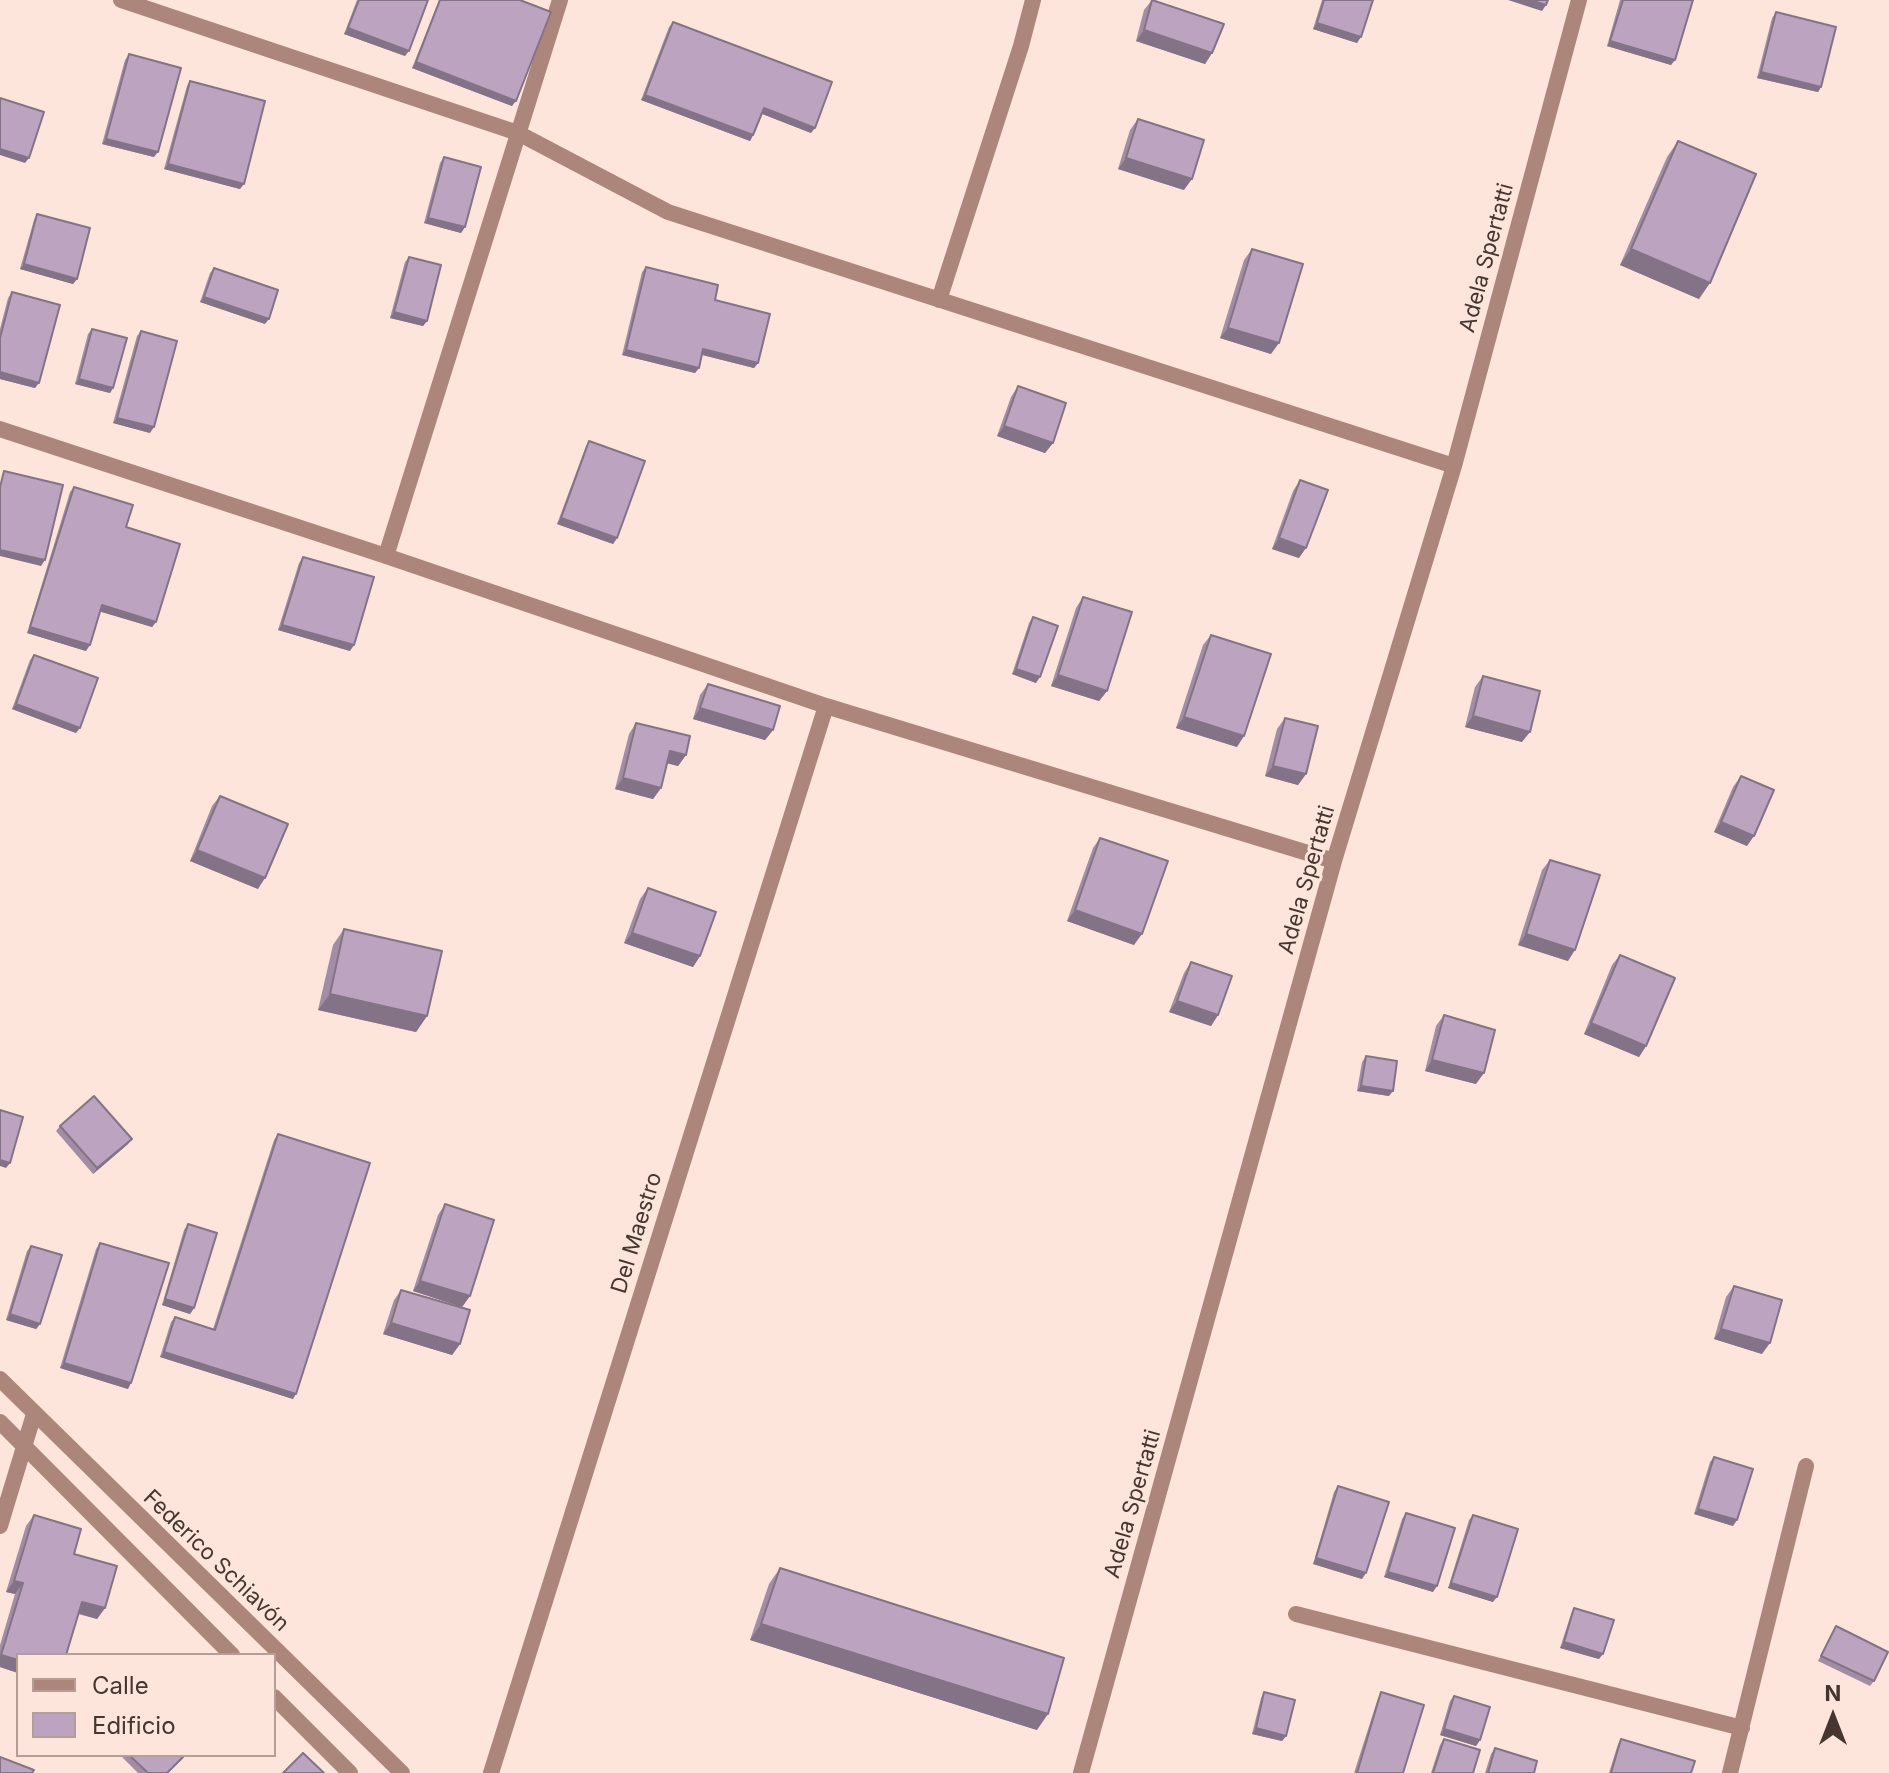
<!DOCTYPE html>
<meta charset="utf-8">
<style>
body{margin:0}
#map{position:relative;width:1889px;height:1773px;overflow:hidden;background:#fde5dc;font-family:Inter,sans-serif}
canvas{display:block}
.legend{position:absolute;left:16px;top:1653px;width:260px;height:104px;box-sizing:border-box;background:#fde5dc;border:2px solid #b39f97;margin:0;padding:10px 14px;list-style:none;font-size:24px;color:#453630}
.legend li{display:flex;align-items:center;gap:16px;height:40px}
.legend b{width:40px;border:2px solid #b39f97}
.north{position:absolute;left:1793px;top:1677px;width:80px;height:80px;-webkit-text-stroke:6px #fde5dc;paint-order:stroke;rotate:0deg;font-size:22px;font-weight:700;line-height:32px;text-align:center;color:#453630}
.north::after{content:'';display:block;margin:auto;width:28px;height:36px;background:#453630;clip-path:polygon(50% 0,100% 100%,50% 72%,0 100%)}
</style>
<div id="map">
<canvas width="1889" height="1773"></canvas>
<ul class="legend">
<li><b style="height:10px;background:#ac857b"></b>Calle</li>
<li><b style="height:22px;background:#bca4c0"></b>Edificio</li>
</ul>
<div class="north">N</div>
</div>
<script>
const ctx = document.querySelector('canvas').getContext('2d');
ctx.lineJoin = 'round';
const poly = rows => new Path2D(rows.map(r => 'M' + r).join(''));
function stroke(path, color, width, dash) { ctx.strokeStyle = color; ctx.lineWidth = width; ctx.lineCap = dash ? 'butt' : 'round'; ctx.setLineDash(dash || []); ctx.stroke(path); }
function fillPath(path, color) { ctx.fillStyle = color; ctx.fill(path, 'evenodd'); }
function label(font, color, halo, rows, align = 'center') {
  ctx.font = font + ' Inter,sans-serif'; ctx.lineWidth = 6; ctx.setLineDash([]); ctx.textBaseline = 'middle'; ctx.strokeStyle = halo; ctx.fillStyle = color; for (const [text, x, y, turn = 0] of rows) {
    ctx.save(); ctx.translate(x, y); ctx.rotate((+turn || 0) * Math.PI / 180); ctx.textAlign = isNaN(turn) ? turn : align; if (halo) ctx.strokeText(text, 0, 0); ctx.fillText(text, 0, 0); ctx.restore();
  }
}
const street = poly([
 [121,0,518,133,668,212,1454,466],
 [939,300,1021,46,1033,0],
 [0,429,386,556,826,706,1334,861],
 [386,556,560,0],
 [0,1379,402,1773],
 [0,1422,232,1655],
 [0,1526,34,1414],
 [1296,1614,1742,1728],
 [274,1697,350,1773],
 [491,1773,826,706],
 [1081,1773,1334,861,1454,466,1579,0],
 [1730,1773,1806,1466]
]);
const wall = poly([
 [357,0,428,0,405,56,344,34],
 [439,0,520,0,512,106,412,68],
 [1152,0,1212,53,1205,64,1136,41,1144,10],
 [1322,0,1373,0,1357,43,1313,29],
 [1620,0,1693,0,1671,65,1607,46],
 [1776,12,1821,87,1818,92,1757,78,1772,18],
 [673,22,811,133,762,114,753,135,750,141,641,100,669,27],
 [129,54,154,157,102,144,125,60],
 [190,81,240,189,164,169,187,86],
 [1138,119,1184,190,1118,169,1130,130],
 [1678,141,1699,299,1620,265,1667,157],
 [444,157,465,227,461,233,424,223,440,163],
 [37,214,77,279,73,284,20,269,34,220],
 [1252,249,1271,354,1220,338,1244,260],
 [409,257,427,321,423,326,390,318,405,262],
 [646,267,715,300,758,363,754,368,702,355,699,368,695,373,622,355,642,272],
 [214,268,265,324,200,302,210,273],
 [12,292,35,388,0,379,0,329,8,298],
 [92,329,113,388,110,393,75,384,88,334],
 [141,331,150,433,113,423,137,336],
 [1018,386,1053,443,1045,453,997,436,1011,397],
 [589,441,617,538,613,544,557,524,586,446],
 [1300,480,1299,558,1272,549,1293,491],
 [74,487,126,527,156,622,152,627,100,611,86,651,27,633,70,492],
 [303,557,350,651,278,630,299,563],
 [1083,597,1107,691,1099,701,1051,686,1076,608],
 [1033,617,1036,683,1012,674,1029,623],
 [1211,635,1237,747,1176,728,1203,645],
 [34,655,76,733,12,709,30,660],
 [1483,676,1522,742,1465,727,1475,687],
 [708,684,773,730,765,740,693,719,700,695],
 [1285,718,1306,774,1298,785,1265,776,1277,729],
 [636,723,686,755,678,766,667,763,661,788,653,799,615,789,629,734],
 [1741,776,1747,846,1714,832,1733,787],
 [220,796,258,889,190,861,212,806],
 [1100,838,1134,945,1067,921,1093,848],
 [1550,860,1568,961,1518,945,1542,870],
 [648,888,700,956,693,967,624,943,640,899],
 [344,929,427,1016,416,1032,318,1010,333,945],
 [1620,955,1646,1046,1639,1057,1584,1034,1612,965],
 [1191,962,1218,1015,1211,1026,1169,1012,1184,973],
 [1444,1015,1476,1084,1425,1071,1436,1026],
 [1366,1056,1389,1096,1357,1091,1362,1062],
 [60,1126,128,1144,93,1174,56,1131],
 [278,1134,293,1399,160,1357,171,1322,175,1317,213,1329,274,1140],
 [445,1204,470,1296,462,1307,413,1291,438,1215],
 [188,1224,194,1308,190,1314,162,1305,184,1230],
 [100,1243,128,1389,60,1368,96,1249],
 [31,1246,40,1324,36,1329,6,1320,27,1251],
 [1734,1286,1762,1354,1714,1339,1726,1297],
 [401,1290,460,1344,452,1355,383,1334,394,1300],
 [1714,1457,1733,1526,1694,1514,1710,1462],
 [1338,1486,1362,1579,1313,1564,1334,1492],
 [1406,1513,1433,1592,1384,1577,1402,1519],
 [34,1515,74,1554,105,1608,97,1619,78,1614,18,1673,0,1667,0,1645,15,1594,6,1592,26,1526],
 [1473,1515,1493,1602,1448,1588,1469,1520],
 [780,1568,1037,1730,750,1640,769,1584],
 [1574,1608,1599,1659,1560,1648,1571,1614],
 [1836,1626,1874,1681,1870,1686,1818,1661],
 [1264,1692,1286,1736,1282,1741,1252,1734,1261,1698],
 [1381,1692,1403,1773,1354,1773,1378,1698],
 [1454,1696,1480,1740,1476,1746,1440,1735,1450,1701],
 [1444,1739,1473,1773,1431,1773,1440,1745],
 [1621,1739,1691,1773,1609,1773,1618,1744],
 [1495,1748,1534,1773,1485,1773,1491,1754],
 [120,1755,186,1755,168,1773,138,1773]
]);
const shadedWall = poly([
 [1508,0,1530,0,1546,5,1542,11],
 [1317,23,1361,37,1357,43,1313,29],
 [348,28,409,51,405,56,344,34],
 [1144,30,1212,53,1205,64,1136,41],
 [1610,41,1675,60,1671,65,1607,46],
 [416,62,516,101,512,106,412,68],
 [1761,72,1821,87,1818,92,1757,78],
 [645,95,753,135,750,141,641,100],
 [764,108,815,128,811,133,760,113],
 [106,139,158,152,154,157,102,144],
 [0,149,29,158,25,163,0,155],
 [1126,158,1192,179,1184,190,1118,169],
 [168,164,244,184,240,189,164,169],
 [428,218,465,227,461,233,424,223],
 [1631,249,1710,283,1699,299,1620,265],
 [24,264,77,279,73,284,20,269],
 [204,297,269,319,265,324,200,302],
 [394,312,427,321,423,326,390,318],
 [1228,328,1279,343,1271,354,1220,338],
 [703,349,758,363,754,368,699,354],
 [626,350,699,368,695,373,622,355],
 [0,372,39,383,35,388,0,379],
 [79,379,113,388,110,393,75,384],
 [117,418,154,427,150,433,113,423],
 [1004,426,1053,443,1045,453,997,436],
 [561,518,617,538,613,544,557,524],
 [1279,538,1306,548,1299,558,1272,549],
 [0,550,45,560,41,566,0,556],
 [102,605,156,622,152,627,98,611],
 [282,625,354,645,350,651,278,630],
 [30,627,90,645,86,651,27,633],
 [1016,669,1040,677,1036,683,1012,674],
 [1058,675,1107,691,1099,701,1051,686],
 [16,704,80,728,76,733,12,709],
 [700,708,773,730,765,740,693,719],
 [1473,716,1530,732,1522,742,1465,727],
 [1184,717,1244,736,1237,747,1176,728],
 [670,751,686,755,678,766,662,762],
 [1273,766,1306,774,1298,785,1265,776],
 [623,778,661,788,653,799,615,789],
 [1721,822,1754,836,1747,846,1714,832],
 [197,850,265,878,258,889,190,861],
 [1075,910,1142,934,1134,945,1067,921],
 [632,933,700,956,693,967,624,943],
 [1526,934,1575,950,1568,961,1518,945],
 [330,994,427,1016,416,1032,318,1010],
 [1177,1001,1218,1015,1211,1026,1169,1012],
 [1591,1023,1646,1046,1639,1057,1584,1034],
 [1432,1060,1484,1073,1476,1084,1425,1071],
 [1361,1086,1393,1091,1389,1096,1357,1091],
 [132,1139,128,1144,93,1174,97,1168],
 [0,1160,10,1163,6,1168,0,1166],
 [420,1281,470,1296,462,1307,413,1291],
 [165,1299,194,1308,190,1314,162,1305],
 [10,1314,40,1324,36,1329,6,1320],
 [391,1323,460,1344,452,1355,383,1334],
 [1721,1329,1770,1343,1762,1354,1714,1339],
 [164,1352,296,1394,293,1399,160,1357],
 [64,1363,131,1383,128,1389,60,1368],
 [1698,1509,1737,1520,1733,1526,1694,1514],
 [1316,1558,1366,1573,1362,1579,1313,1564],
 [1388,1572,1437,1586,1433,1592,1384,1577],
 [14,1581,23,1583,15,1594,6,1592],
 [1451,1583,1497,1597,1493,1602,1448,1588],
 [82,1602,105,1608,97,1619,74,1612],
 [761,1624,1048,1714,1037,1730,750,1640],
 [1564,1642,1603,1654,1599,1659,1560,1648],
 [1,1655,18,1660,18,1673,0,1667,0,1656],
 [1256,1728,1286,1736,1282,1741,1252,1734],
 [1444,1729,1480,1740,1476,1746,1440,1735]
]);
const building = poly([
 [359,0,428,0,409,51,348,28,359,0],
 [440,0,520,0,551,12,516,101,416,62,440,0],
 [1152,0,1224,24,1212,53,1144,30,1152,0],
 [1324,0,1373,0,1361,37,1317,23,1324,0],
 [1530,0,1548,0,1546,5,1530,0],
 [1623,0,1693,0,1675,60,1610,41,1623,0],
 [1776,12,1836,27,1821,87,1761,72,1776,12],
 [673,22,832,82,815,128,764,108,753,135,645,95,673,22],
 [129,54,181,68,158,152,106,139,129,54],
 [190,81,265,101,244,184,168,164,190,81],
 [0,98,44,112,29,158,0,149,0,98],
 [1138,119,1204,140,1192,179,1126,158,1138,119],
 [1678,141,1756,174,1710,283,1631,249,1678,141],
 [444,157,481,167,465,227,428,218,444,157],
 [37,214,90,228,77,279,24,264,37,214],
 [1252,249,1303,264,1279,343,1228,328,1252,249],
 [409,257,441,265,427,321,394,312,409,257],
 [646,267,718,285,715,300,770,314,758,363,703,349,699,368,626,350,646,267],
 [214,268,278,290,269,319,204,297,214,268],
 [12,292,60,305,39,383,0,372,0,338,12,292],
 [92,329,127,338,113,388,79,379,92,329],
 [141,331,177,341,154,427,117,418,141,331],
 [1018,386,1066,403,1053,443,1004,426,1018,386],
 [589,441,645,461,617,538,561,518,589,441],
 [4,471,63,485,45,560,0,550,0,487,4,471],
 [1300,480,1328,490,1306,548,1279,538,1300,480],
 [74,487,133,505,126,527,180,544,156,622,102,605,90,645,30,627,74,487],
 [303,557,374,577,354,645,282,625,303,557],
 [1083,597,1132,612,1107,691,1058,675,1083,597],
 [1033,617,1058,626,1040,677,1016,669,1033,617],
 [1211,635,1271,654,1244,736,1184,717,1211,635],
 [34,655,98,678,80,728,16,704,34,655],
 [1483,676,1540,691,1530,732,1473,716,1483,676],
 [708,684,780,706,773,730,700,708,708,684],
 [1285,718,1318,726,1306,774,1273,766,1285,718],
 [636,723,690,736,686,755,670,751,661,788,623,778,636,723],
 [1741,776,1774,790,1754,836,1721,822,1741,776],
 [220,796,288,824,265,878,197,850,220,796],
 [1100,838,1168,861,1142,934,1075,910,1100,838],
 [1550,860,1600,875,1575,950,1526,934,1550,860],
 [648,888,716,912,700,956,632,933,648,888],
 [344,929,442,951,427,1016,330,994,344,929],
 [1620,955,1675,978,1646,1046,1591,1023,1620,955],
 [1191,962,1232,976,1218,1015,1177,1001,1191,962],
 [1444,1015,1495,1030,1484,1073,1432,1060,1444,1015],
 [1366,1056,1397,1061,1393,1091,1361,1086,1366,1056],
 [94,1096,132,1139,97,1168,60,1126,94,1096],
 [0,1110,23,1117,10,1163,0,1160,0,1110],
 [278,1134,370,1163,296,1394,164,1352,175,1317,215,1330,278,1134],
 [445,1204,494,1220,470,1296,420,1281,445,1204],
 [188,1224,217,1233,194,1308,165,1299,188,1224],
 [100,1243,169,1263,131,1383,64,1363,100,1243],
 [31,1246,62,1255,40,1324,10,1314,31,1246],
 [1734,1286,1782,1300,1770,1343,1721,1329,1734,1286],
 [401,1290,470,1310,460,1344,391,1323,401,1290],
 [1714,1457,1753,1469,1737,1520,1698,1509,1714,1457],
 [1338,1486,1389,1502,1366,1573,1316,1558,1338,1486],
 [1406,1513,1455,1528,1437,1586,1388,1572,1406,1513],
 [34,1515,81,1529,74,1554,117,1566,105,1608,82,1602,66,1655,18,1655,18,1660,1,1655,23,1583,14,1581,34,1515],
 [1473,1515,1518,1529,1497,1597,1451,1583,1473,1515],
 [780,1568,1064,1658,1048,1714,761,1624,780,1568],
 [1574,1608,1614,1620,1603,1654,1564,1642,1574,1608],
 [1836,1626,1888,1652,1874,1681,1821,1656,1836,1626],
 [1264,1692,1295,1700,1286,1736,1256,1728,1264,1692],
 [1381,1692,1424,1705,1403,1773,1357,1773,1381,1692],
 [1454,1696,1490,1707,1480,1740,1444,1729,1454,1696],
 [1444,1739,1480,1750,1473,1773,1433,1773,1444,1739],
 [1621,1739,1695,1761,1691,1773,1611,1773,1621,1739],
 [1495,1748,1537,1761,1534,1773,1488,1773,1495,1748],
 [303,1753,324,1773,283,1773,303,1753],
 [129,1755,185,1755,167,1773,148,1773,129,1755],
 [0,1757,34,1770,32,1773,0,1773,0,1757]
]);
const streetNames = [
 ["Adela Spertatti",1487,258,-75],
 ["Adela Spertatti",1307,880,-74],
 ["Del Maestro",637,1233,-73],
 ["Adela Spertatti",1133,1504,-74],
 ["Federico Schiavón",216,1561,44]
];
stroke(street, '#ac857b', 16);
fillPath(wall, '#a28da5');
fillPath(shadedWall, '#847386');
fillPath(building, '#bca4c0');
stroke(building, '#847386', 2);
label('22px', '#453630', '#fde5dc', streetNames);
</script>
